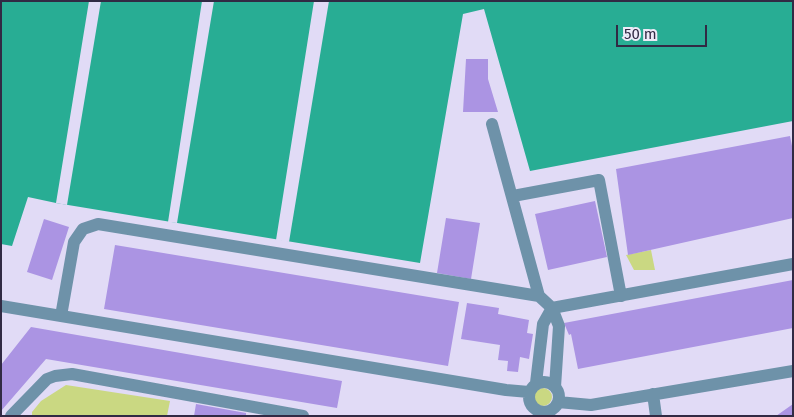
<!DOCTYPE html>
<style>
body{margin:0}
#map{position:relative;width:794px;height:417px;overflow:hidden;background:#e1dbf6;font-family:"Fira Sans",sans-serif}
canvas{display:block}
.frame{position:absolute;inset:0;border:2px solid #312a44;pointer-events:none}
.scale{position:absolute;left:616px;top:25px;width:91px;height:22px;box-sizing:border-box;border:2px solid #312a44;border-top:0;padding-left:6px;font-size:15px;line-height:18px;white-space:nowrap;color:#312a44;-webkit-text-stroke:4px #eeeaf8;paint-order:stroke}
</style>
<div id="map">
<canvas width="794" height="417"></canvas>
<div class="frame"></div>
<div class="scale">50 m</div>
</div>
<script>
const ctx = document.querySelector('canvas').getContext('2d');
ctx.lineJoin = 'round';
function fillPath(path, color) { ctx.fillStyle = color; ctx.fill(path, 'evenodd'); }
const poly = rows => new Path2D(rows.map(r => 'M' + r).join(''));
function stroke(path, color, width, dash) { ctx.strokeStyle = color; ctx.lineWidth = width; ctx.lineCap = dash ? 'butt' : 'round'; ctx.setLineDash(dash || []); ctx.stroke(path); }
const green = poly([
 [651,250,655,270,634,270,626,255],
 [66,385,170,401,167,416,32,416,32,412,41,401],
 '534 397a9 9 0 1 1 18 0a9 9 0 1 1-18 0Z'
]);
const water = poly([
 [1,1,793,1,793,121,530,171,484,9,463,14,420,263,56,203,28,197,12,246,1,244]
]);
const pier = poly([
 [89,1,101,1,67,205,56,203],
 [202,1,214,1,177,223,168,222],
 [314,1,329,1,289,242,276,240]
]);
const building = poly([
 [466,59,488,59,488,79,498,112,463,112],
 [790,136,793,151,793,218,628,255,616,169],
 [595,201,607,257,548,270,535,214],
 [446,218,480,223,471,279,437,273],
 [44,219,69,227,52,280,27,272],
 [115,245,459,302,448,366,104,309],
 [793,280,793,328,583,368,578,369,571,334,569,335,564,323],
 [467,303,499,308,498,314,529,320,527,333,533,334,529,359,520,357,518,372,507,371,508,361,498,360,500,345,461,339],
 [31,327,342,381,337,408,46,359,1,411,1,365],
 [196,404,246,413,246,416,194,416],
 [793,404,793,416,776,416]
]);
const minor = poly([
 [492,124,539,296],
 [513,196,599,180,621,296],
 [1,306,506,390,529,392],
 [552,308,559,326,555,387],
 [61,316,74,242,83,229,98,224,539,296,552,308,793,264],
 '529 397a15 15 0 1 1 30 0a15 15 0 1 1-30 0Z',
 [536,383,543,324,552,308],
 [653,394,656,416],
 [558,402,591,405,793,371],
 [11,416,47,379,55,376,72,374,303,416]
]);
fillPath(green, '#cad882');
fillPath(water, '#28ad94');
fillPath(pier, '#e1dbf6');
fillPath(building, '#ab94e3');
stroke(minor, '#6e92a9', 12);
</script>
